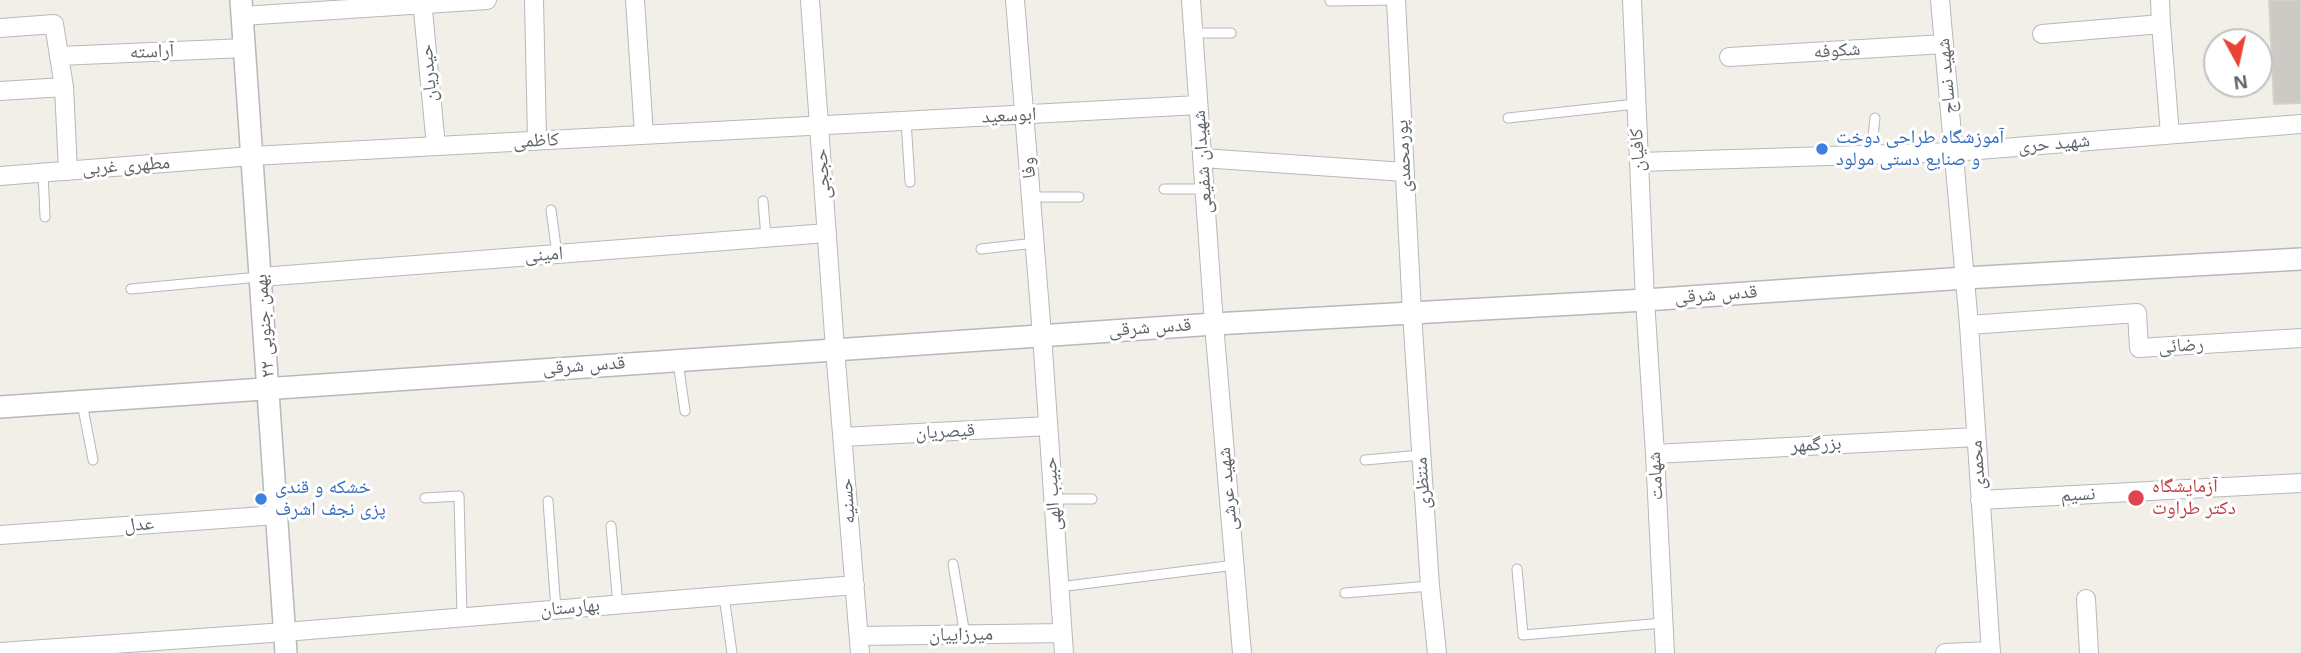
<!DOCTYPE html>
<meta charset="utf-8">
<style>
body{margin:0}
#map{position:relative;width:2301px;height:653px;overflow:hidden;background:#f1efe8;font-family:Arial,sans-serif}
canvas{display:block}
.north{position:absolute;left:2203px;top:28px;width:70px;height:70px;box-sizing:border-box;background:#fff;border:2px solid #bfc1c3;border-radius:50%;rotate:172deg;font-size:19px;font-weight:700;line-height:28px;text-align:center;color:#5f6368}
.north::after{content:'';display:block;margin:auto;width:24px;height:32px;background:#ea4335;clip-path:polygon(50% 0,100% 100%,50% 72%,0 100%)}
</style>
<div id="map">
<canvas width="2301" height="653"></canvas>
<div class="north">N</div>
</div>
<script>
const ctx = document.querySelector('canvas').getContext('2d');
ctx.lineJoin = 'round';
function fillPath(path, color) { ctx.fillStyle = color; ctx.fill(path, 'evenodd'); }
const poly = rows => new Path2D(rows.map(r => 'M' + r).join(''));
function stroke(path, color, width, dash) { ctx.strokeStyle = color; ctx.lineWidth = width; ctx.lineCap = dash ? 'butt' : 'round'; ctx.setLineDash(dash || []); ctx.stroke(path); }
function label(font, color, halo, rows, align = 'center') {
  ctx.font = font + ' Arial,"Noto Naskh Arabic",sans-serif'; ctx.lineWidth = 6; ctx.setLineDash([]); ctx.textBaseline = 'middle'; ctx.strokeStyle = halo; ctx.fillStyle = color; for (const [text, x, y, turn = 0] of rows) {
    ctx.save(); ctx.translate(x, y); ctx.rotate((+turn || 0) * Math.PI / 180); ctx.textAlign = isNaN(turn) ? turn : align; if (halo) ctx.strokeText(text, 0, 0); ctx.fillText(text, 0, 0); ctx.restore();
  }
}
const building = poly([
 [2269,0,2301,0,2301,103,2274,104,2269,0]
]);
const service = poly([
 [1330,1,1396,0],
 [1193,33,1231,33],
 [1508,118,1636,104],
 [906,121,910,182],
 [1871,155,1875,118],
 [43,173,45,217],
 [1164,189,1205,189],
 [1031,197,1079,197],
 [763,201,766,238],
 [551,210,557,254],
 [981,249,1035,243],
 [131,289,259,277],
 [678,362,685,411],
 [82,403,93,460],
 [1365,460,1421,455],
 [425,498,459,496,462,617],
 [1054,499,1092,499],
 [548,501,556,610],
 [611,526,618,605],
 [953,564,965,635],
 [1517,569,1523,635,1663,623],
 [1059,587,1235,565],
 [1345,593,1430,586],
 [724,596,732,653]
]);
const minor = poly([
 [422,0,436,146],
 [534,0,537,140],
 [635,0,644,134],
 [810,0,835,349,860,653],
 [1015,0,1042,335,1064,653],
 [1191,0,1214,324,1242,653],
 [1396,0,1412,313,1430,586,1437,653],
 [1632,0,1645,300,1655,454,1665,653],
 [1940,0,1969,325,1991,653],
 [2160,0,2161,24],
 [242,16,487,0],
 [0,28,54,24,64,87,68,171],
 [2042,34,2161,24,2170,134],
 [59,56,245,48],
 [1729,57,1944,44],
 [0,91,64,87],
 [1202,158,1405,172],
 [1639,162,1954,152,2301,124],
 [0,176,252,156,1198,105],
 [261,277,827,233],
 [1969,325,2137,313,2139,348,2301,338],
 [843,437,1048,426],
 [1655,454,1976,437],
 [1980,500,2301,483],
 [0,535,277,515],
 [2086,599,2089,653],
 [859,636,1062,633],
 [0,652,285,632,855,585],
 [1945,653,1991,651]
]);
const tertiary = poly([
 [241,0,286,653],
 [0,407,1214,324,1645,300,1965,278,2301,259]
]);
const markers = [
 [1822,149,7,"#3f7fe0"],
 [2136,498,9,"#e0444e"],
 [261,499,7,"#3f7fe0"]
];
const streetNames = [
 ["شکوفه",1837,51,-4],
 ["آراسته",152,52,-2],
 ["حیدریان",429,73,-95],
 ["شهید نساج",1947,76,-95],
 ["ابوسعید",1009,116,-3],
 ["کاظمی",536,141,-3],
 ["شهید حری",2054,144,-5],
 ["کافیان",1638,150,-93],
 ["پورمحمدی",1404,156,-93],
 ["شهیدان شفیعی",1203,162,-94],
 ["مطهری غربی",126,166,-4],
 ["وفا",1029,168,-95],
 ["حججی",823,174,-94],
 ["امینی",544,255,-4],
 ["قدس شرقی",1716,295,-4],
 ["۲۲ بهمن جنوبی",265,326,-94],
 ["قدس شرقی",1150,328,-4],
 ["رضائی",2181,346,-4],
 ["قدس شرقی",584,366,-4],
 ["قیصریان",945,432,-3],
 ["بزرگمهر",1816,445,-3],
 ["محمدی",1978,465,-94],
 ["شهامت",1656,476,-93],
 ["منتظری",1423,483,-94],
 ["شهید عرشی",1228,489,-95],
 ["حبیب الهی",1053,494,-94],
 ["نسیم",2078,495,-3],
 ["حسنیه",848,501,-94],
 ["عدل",139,525,-4],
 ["بهارستان",570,608,-5],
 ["میرزاییان",961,635,-1]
];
const shopNames = [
 ["آموزشگاه طراحی دوخت",1836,138],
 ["و صنایع دستی مولود",1836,160],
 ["خشکه و قندی",275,488],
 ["پزی نجف اشرف",275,510]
];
const healthNames = [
 ["آزمایشگاه",2152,487],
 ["دکتر طراوت",2152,509]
];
fillPath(building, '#cccac5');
stroke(building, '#d6d1c6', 2);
stroke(service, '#b5b8bc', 11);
stroke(minor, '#b5b8bc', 20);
stroke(tertiary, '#b5b8bc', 24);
stroke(service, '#fff', 9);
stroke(minor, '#fff', 18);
stroke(tertiary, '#fff', 21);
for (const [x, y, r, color] of markers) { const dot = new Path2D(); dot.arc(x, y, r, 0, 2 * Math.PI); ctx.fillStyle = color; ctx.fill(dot); stroke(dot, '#fff', 2.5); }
label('19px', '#5f6368', '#fff', streetNames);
label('19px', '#366cbe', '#fff', shopNames, 'left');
label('19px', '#be3a42', '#fff', healthNames, 'left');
</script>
